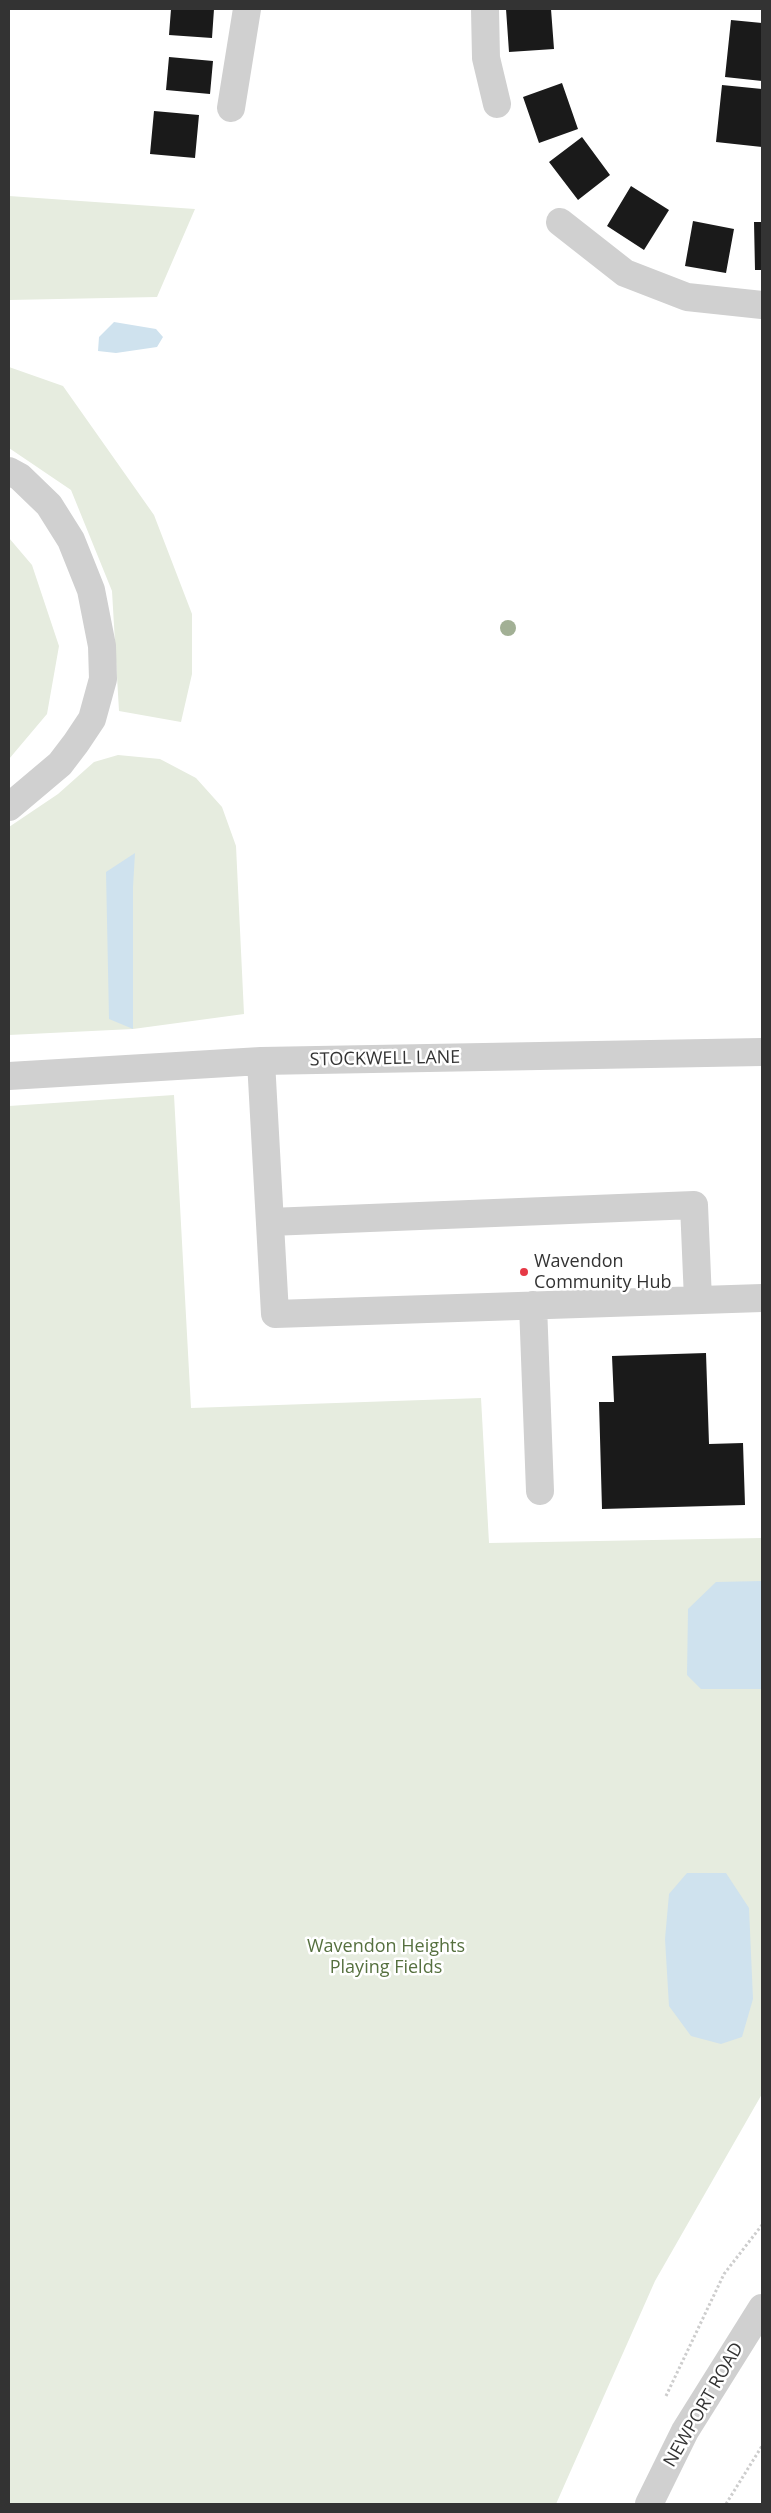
<!DOCTYPE html>
<style>
body{margin:0}
#map{position:relative;width:771px;height:2513px;overflow:hidden;background:#fff;font-family:"Open Sans",sans-serif}
canvas{display:block}
.frame{position:absolute;inset:0;border:10px solid #333;pointer-events:none}
</style>
<div id="map">
<canvas width="771" height="2513"></canvas>
<div class="frame"></div>
</div>
<script>
const ctx = document.querySelector('canvas').getContext('2d');
ctx.lineJoin = 'round';
function fillPath(path, color) { ctx.fillStyle = color; ctx.fill(path, 'evenodd'); }
const poly = rows => new Path2D(rows.map(r => 'M' + r).join(''));
function stroke(path, color, width, dash) { ctx.strokeStyle = color; ctx.lineWidth = width; ctx.lineCap = dash ? 'butt' : 'round'; ctx.setLineDash(dash || []); ctx.stroke(path); }
function label(font, color, halo, rows, align = 'center') {
  ctx.font = font + ' "Open Sans",sans-serif'; ctx.lineWidth = 5; ctx.setLineDash([]); ctx.textBaseline = 'middle'; ctx.strokeStyle = halo; ctx.fillStyle = color; for (const [text, x, y, turn = 0] of rows) {
    ctx.save(); ctx.translate(x, y); ctx.rotate((+turn || 0) * Math.PI / 180); ctx.textAlign = isNaN(turn) ? turn : align; if (halo) ctx.strokeText(text, 0, 0); ctx.fillText(text, 0, 0); ctx.restore();
  }
}
const green = poly([
 [9,196,195,209,157,297,9,300],
 [9,367,63,386,154,515,192,614,192,674,181,722,119,711,112,591,71,490,9,448],
 [9,538,32,565,59,646,47,714,9,759],
 [118,755,160,759,196,778,222,807,236,846,244,1014,133,1029,9,1035,9,827,58,794,94,762],
 [174,1095,191,1408,481,1398,489,1543,762,1538,762,2094,655,2281,556,2504,9,2504,9,1106]
]);
const water = poly([
 [114,322,156,329,163,337,157,347,116,353,98,351,99,337],
 [135,853,133,887,133,1029,109,1019,106,872],
 [762,1581,762,1689,701,1689,687,1675,688,1609,716,1582],
 [687,1873,726,1873,749,1908,753,1999,742,2037,721,2044,691,2036,669,2006,665,1939,669,1894]
]);
const building = poly([
 [171,9,214,9,212,38,169,35],
 [506,9,551,9,554,49,509,52],
 [731,20,762,23,762,81,725,77],
 [169,57,213,61,210,94,166,90],
 [562,83,578,129,539,143,523,97],
 [722,85,762,89,762,147,716,142],
 [154,111,199,115,195,158,150,154],
 [582,137,610,175,578,200,549,162],
 [631,186,669,210,644,250,607,226],
 [693,221,734,229,726,273,685,266],
 [754,222,762,222,762,270,755,270],
 [706,1353,709,1444,743,1443,745,1505,602,1509,599,1402,614,1402,612,1356]
]);
const path = poly([
 [666,2396,724,2274,762,2225],
 [726,2504,762,2446]
]);
const minor = poly([
 [485,9,486,58,497,104],
 [231,108,247,9],
 [560,222,625,273,687,297,762,305],
 [9,471,20,477,49,505,71,540,91,590,102,646,103,679,92,719,76,743,60,764,9,807],
 [261,1061,275,1314,762,1298],
 [9,1076,261,1061,762,1052],
 [270,1222,694,1205,698,1300],
 [533,1305,540,1491],
 [649,2504,685,2431,762,2308]
]);
const trees = [
 [508,628]
];
const markers = [
 [524,1272,5,"#e63946"]
];
const streetNames = [
 ["STOCKWELL LANE",385,1059,-1],
 ["NEWPORT ROAD",704,2405,-60]
];
const poiNames = [
 ["Wavendon",534,1262],
 ["Community Hub",534,1283]
];
const parkNames = [
 ["Wavendon Heights",386,1947],
 ["Playing Fields",386,1968]
];
fillPath(green, '#e6ecdf');
fillPath(water, '#cfe2ee');
fillPath(building, '#1a1a1a');
stroke(path, '#cdcdcd', 3, [2.5, 2.5]);
stroke(minor, '#d0d0d0', 28);
ctx.fillStyle = '#a2b095';
for (const [x, y] of trees) { ctx.beginPath(); ctx.arc(x, y, 8, 0, 2 * Math.PI); ctx.fill(); }
for (const [x, y, r, color] of markers) { const dot = new Path2D(); dot.arc(x, y, r, 0, 2 * Math.PI); ctx.fillStyle = color; ctx.fill(dot); stroke(dot, '#fff', 2); }
label('18px', '#333', '#fff', streetNames);
label('18px', '#333', '#fff', poiNames, 'left');
label('18px', '#56703f', '#fff', parkNames);
</script>
